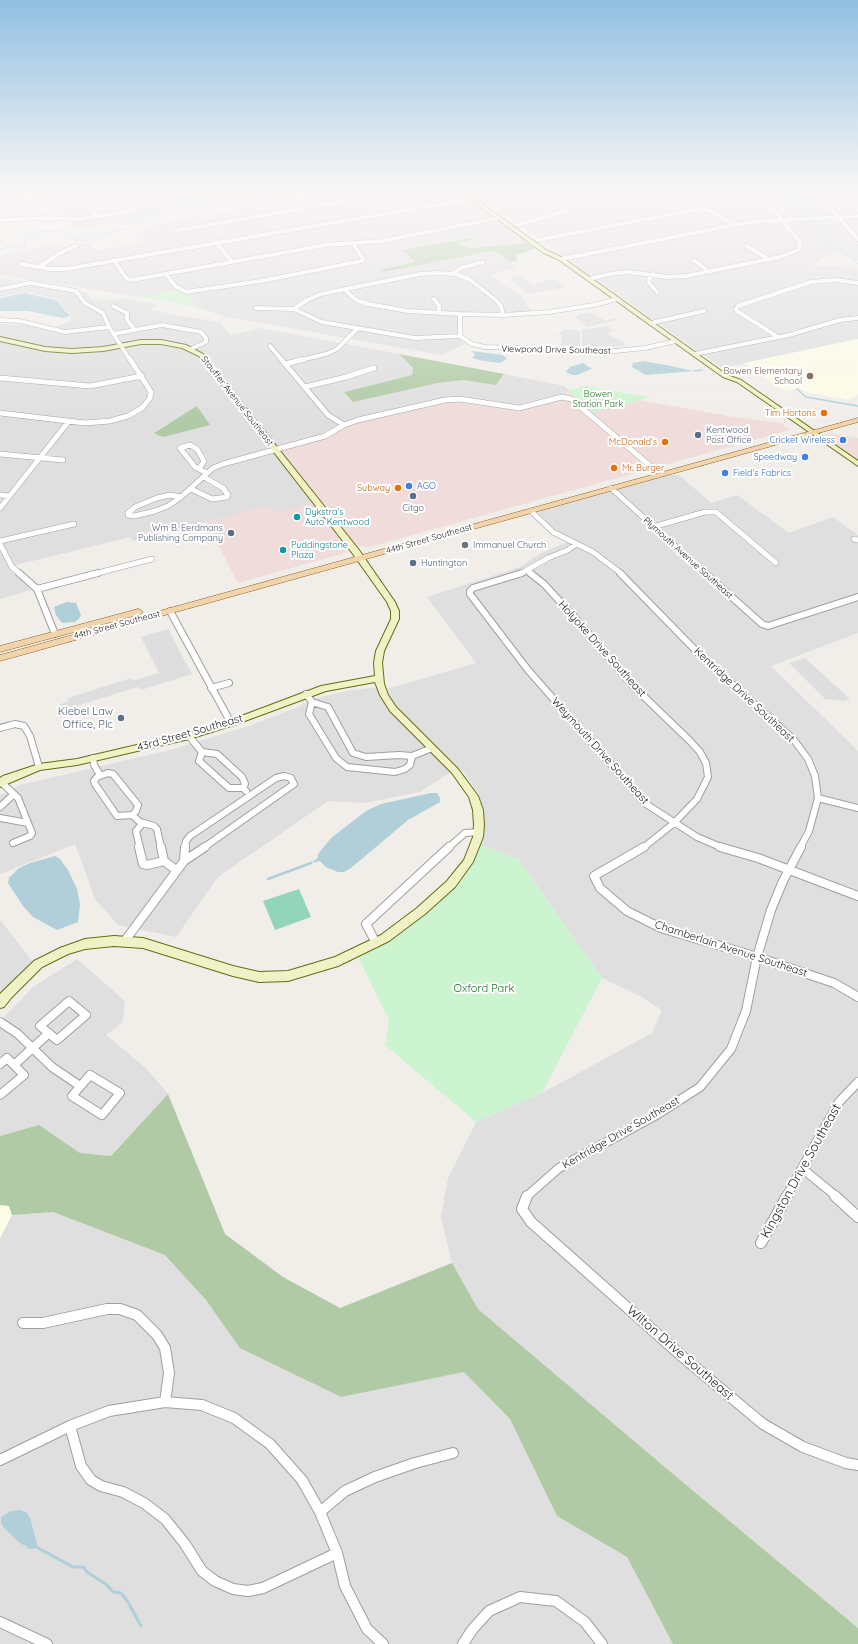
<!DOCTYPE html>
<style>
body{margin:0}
canvas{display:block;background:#f1eeea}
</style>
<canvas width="858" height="1644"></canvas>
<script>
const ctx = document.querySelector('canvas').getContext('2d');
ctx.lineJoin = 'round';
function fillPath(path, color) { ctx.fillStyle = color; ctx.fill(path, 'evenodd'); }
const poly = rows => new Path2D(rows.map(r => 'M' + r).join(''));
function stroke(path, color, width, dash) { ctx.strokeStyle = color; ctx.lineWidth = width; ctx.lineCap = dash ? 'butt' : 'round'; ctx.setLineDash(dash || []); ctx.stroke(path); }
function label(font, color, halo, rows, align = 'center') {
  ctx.font = font + ' Quicksand,sans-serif'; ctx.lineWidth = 4; ctx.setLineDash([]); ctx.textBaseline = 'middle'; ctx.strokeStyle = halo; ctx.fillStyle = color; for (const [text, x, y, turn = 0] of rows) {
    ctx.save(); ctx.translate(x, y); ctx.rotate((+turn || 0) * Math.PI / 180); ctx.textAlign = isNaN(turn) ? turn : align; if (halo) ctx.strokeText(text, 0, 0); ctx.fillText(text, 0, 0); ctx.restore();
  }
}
const residential = poly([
 [0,192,23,192,27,194,5,201,0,199],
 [44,192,188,192,180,205,171,210,125,222,77,229],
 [251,192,306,192,261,200],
 [341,192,459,192,528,243,471,248,458,245,458,243,473,240,404,253,415,262,388,268,384,272,491,251,499,253,517,268,491,275,523,298,531,312,458,313,458,337,465,344,441,355,223,316,196,307,182,289,142,297,0,275,0,256,51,245,65,247,89,243,95,251,147,242,140,232,156,224],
 [472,192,858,192,858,261,838,250,811,265,858,268,858,339,722,368],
 [0,278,61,287,87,293,92,299,117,300,124,299,158,304,150,310,221,323,230,335,261,328,399,354,413,368,412,375,345,392,353,402,438,383,463,380,496,385,504,374,565,386,570,392,515,405,478,398,453,396,410,405,352,419,323,433,278,445,320,500,275,514,269,506,133,541,130,537,8,567,31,590,0,599,0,324,26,325,49,331,57,326,66,323,71,320,71,316,56,299,27,292,0,297],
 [198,407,209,425,154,432,168,424],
 [666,475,679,475,711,503,737,495,789,533,833,517,858,535,858,633,771,666,858,751,858,1628,679,1479,478,1309,452,1263,441,1217,448,1178,476,1122,542,1093,652,1033,662,1010,640,996,602,978,519,860,481,845,483,811,479,795,465,774,393,703,387,689,476,663,427,597,520,567,541,553,572,540,558,532,539,514,540,510],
 [377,687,380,696,391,711,451,772,420,792,365,803,328,801,218,877,176,937,118,925,95,899,75,844,0,874,0,795,20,785,170,750,249,726,291,710,314,699,346,691],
 [0,920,34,963,18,976,0,998],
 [77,959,125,1001,123,1022,106,1035,146,1068,168,1094,111,1156,80,1153,39,1125,0,1136,0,1021,33,987],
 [52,1212,166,1255,206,1300,241,1348,341,1397,464,1372,510,1419,557,1516,627,1557,673,1644,0,1644,0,1238,12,1215]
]);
const commercial = poly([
 [570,392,594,412,639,400,728,416,780,423,790,430,369,547,357,546,277,445,323,433,352,419,410,405,453,396,478,398,515,405],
 [829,433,858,438,858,460,824,435],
 [313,502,347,549,345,553,238,583,206,522,269,506,275,513]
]);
const education = poly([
 [858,339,858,394,848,400,807,392,798,388,784,391,744,363],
 [0,1205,9,1206,12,1215,0,1238]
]);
const forest = poly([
 [471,238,473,240,458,243,458,245,471,248,528,243,535,249,516,255,517,261,510,262,499,253,491,251,384,272,380,270,415,262,403,250],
 [399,354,504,374,496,385,463,380,438,383,353,402,344,392,412,375,413,368],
 [197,406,210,425,163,437,154,433],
 [168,1094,225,1234,283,1277,340,1308,452,1263,478,1309,679,1479,858,1628,858,1644,673,1644,627,1557,557,1516,510,1419,464,1372,341,1397,240,1348,206,1300,165,1255,53,1212,12,1215,9,1206,0,1205,0,1136,39,1125,80,1153,111,1156]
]);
const park = poly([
 [182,289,196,307,142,297],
 [584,386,649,397,649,398,594,412,568,390],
 [476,843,519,860,602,978,542,1093,476,1122,385,1045,389,1020,356,953,376,943,451,884]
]);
const pitch = poly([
 [299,889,311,917,275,930,263,901]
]);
const parking = poly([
 [519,275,534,285,536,284,535,283,555,279,566,287,528,294,510,280,513,279,511,277],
 [591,312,605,321,615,318,617,320,587,327,575,317,579,316,577,315],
 [607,326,614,331,608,333,611,336,621,340,626,346,591,348,582,346,582,330],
 [562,330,576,330,577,331,580,332,580,346,559,345,558,343,562,343,562,335,558,335,559,333,562,333],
 [168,629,192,674,141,690,139,687,134,688,61,711,58,705,69,701,68,698,131,678,132,681,159,673,141,637],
 [805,658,850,699,844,701,825,699,789,663]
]);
const water = poly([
 [25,293,56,300,70,316,63,318,28,311,0,311,0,298],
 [472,351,503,355,507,359,500,363,484,361,472,358,475,355],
 [643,361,666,365,694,371,646,375,632,367,633,363],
 [584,363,588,367,592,368,591,369,577,375,572,375,566,372,570,367],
 [67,602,76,603,81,615,79,619,75,622,62,623,56,615,54,607],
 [431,793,437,793,440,798,440,802,408,820,351,868,344,872,338,872,326,867,320,861,311,863,318,858,318,854,331,838,366,811,381,804],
 [55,856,60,859,68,870,77,889,80,905,78,922,57,930,33,917,23,906,8,883,9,878,19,868,30,863],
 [20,1510,26,1512,30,1518,38,1548,28,1549,27,1546,21,1544,4,1528,1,1523,1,1518,4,1515,11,1511]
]);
const streamFar3 = poly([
 [772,192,805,207,810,216],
 [814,221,827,241,836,250,850,257,858,264],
 [0,251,4,248,16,246,21,247,25,245,25,238,38,234,41,231,61,231,69,236,79,237,75,240,84,240,85,242,91,237,101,238,103,237,101,235,102,234,128,228,154,214,173,211,186,204,196,205,202,203,201,200,211,192]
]);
const streamFar2 = poly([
 [749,368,772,371,789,384],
 [694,371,702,370],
 [797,389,806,397,858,406]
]);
const streamFar1 = poly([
 [268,879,311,863]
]);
const stream = poly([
 [38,1548,73,1567,83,1567,87,1572,107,1585,113,1592,121,1593,128,1602,141,1626]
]);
const streetFar4 = poly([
 [78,192,96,216],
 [166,192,180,194],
 [591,192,604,198,625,200,675,192],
 [807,192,826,203,858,239],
 [0,220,45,218,82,219,124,212,148,204,161,192],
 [517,225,566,211,539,192],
 [175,231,396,192],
 [538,240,699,209,710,211,735,225],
 [216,242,232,262],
 [747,246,768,259],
 [561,259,750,222,858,216],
 [114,260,126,278,132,280,326,245,382,241,499,218],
 [694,260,709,272],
 [21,264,51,269,66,269,471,199],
 [39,267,60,253,76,246],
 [166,274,175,286,186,292,261,281,362,261,363,259,353,244],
 [452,274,461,268,483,262],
 [653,274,649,279,649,283,657,292],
 [589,279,610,274,628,272,667,277,686,276,780,257,798,250,800,246,799,241,774,210,736,192],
 [0,289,30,283,76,291,85,303,103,313,109,327,130,360],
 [344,289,356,300,368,304,408,311,460,314,503,315,549,312,594,305,617,299],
 [434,299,439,306,439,313],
 [113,306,127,313,127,320,134,329],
 [256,308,294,309,322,322,415,338,460,336],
 [294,309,307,300,321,294,420,274,439,273,455,274,469,279,497,301,501,306,503,315],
 [460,314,460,336,472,344,485,347,615,351,645,348,676,341],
 [0,320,20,321,65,332,109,327],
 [651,323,704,311],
 [113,334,162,325,201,332,206,338,206,342,191,349],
 [778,337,737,311,736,309,738,306,811,282,835,280,858,283],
 [270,346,282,360],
 [695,354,789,335,840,320,858,318],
 [301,360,326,354,337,349,358,328]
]);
const streetFar3 = poly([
 [281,359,328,415,344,425],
 [285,364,305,359],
 [0,378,90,386,142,376],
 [305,387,346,377,374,368],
 [0,413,85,423,110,421,128,416,142,408,150,398,151,392,130,359],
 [190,445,197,449,204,461,199,469,195,467,180,448,190,445],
 [0,454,63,460],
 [199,469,207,473],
 [611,488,706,574],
 [191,489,212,499,227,497,228,495,223,488,204,477],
 [0,495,9,496],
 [170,495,181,497,168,506,155,511,134,516,128,515,128,513,135,507,157,498,170,495],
 [181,497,213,468,223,464,325,436,344,425,358,420,445,400,460,399,519,408,562,397,571,399,654,469],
 [0,508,69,421],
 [531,511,553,532,593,552,622,574],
 [653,527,705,512,716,512,776,563],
 [854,539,858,540],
 [0,541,74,524],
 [0,544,12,567,20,574],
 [528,571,532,574],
 [94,574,152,559],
 [520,574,548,558,568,550,576,544]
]);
const streetFar2 = poly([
 [19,573,37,589,55,634],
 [522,573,473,588,470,591,470,594,528,670,646,804,697,837,723,848],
 [530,573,544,584,577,620,633,686,689,740,700,752,706,763,708,777,697,799,674,823,643,848],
 [620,573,701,656,794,740,808,759,815,776,818,798,809,831,800,848],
 [705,573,762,624,768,626,858,597],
 [37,589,98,573],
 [170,611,231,723],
 [211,688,229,683],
 [306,694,312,702,309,714,336,758,347,767,395,772,405,769,410,765,412,756],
 [312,702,328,707,353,753,366,757,399,755,412,756,432,748],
 [0,728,15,724,24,726,30,736,39,767],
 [189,736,202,752,217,754,242,777,245,784,243,788],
 [202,752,199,761,229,788,243,788,246,791],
 [93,758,94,765,100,775],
 [108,773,113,774,138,805,136,811,132,815,117,816,95,784,94,781,97,777,108,773],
 [1,782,18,798,32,833,30,836,13,843],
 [818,798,858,808],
 [0,807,14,794],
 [132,815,140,822,154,826,157,829,161,848],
 [0,818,28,823],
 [140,848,136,831,143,823],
 [185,848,186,841,190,836,276,778,284,776,291,778,294,784,203,848],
 [448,848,465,833,479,832]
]);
const streetFar1 = poly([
 [139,847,143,864,147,865,164,861],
 [161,847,164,861,176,870],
 [644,847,594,876,600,888,627,911,661,928,757,957,834,983,858,997],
 [720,847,758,858,858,896],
 [184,861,185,847],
 [184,861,205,847],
 [124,942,184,861],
 [376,943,366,924,449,847],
 [69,1001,86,1015,57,1040,40,1026,69,1001],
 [0,1022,18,1034,52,1067,80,1086],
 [0,1064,7,1058,24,1075,0,1095],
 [14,1065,49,1033],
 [90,1075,120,1093,102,1115,72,1096,90,1075],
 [803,1169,837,1197],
 [526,1197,559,1168,658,1114,700,1087,731,1049,746,1011,757,957,771,910,783,881,801,847],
 [786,1197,839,1102,858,1082]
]);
const street = poly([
 [527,1196,522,1209,531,1222,684,1358,763,1424,803,1447,846,1463,858,1465],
 [835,1196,858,1217],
 [761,1243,787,1196],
 [23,1323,43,1323,107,1309,120,1309,137,1315,157,1335,165,1348,169,1373,165,1402],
 [70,1426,81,1466,91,1480,101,1486,123,1492,144,1503,165,1519,185,1544,202,1571,215,1581,233,1589,248,1591,263,1588,337,1553],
 [0,1460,70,1426,109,1411,165,1402,202,1405,234,1418,270,1444,302,1480,320,1512,337,1553,345,1586,367,1629,383,1644],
 [320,1512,345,1491,375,1477,415,1463,453,1453],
 [0,1622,47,1644],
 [463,1644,472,1630,489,1611,520,1597,556,1601,585,1622,602,1644]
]);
const secondary = poly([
 [460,192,466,192,546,250,563,258,727,375,741,380,858,461,858,466,737,382,723,377,559,260,542,252,460,192],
 [0,337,45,347,72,349,103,347,141,340,161,340,186,345,203,354,359,550,395,602,399,611,399,619,384,651,382,663,384,684,388,695,396,707,458,769,478,796,483,810,484,825,483,837,473,862,455,887,425,914,389,941,338,966,288,981,259,982,233,976,143,948,114,946,85,949,68,954,42,967,11,998,4,1007,0,1008,0,994,34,961,60,948,85,939,114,936,143,938,233,966,259,972,288,971,335,957,381,935,417,908,447,881,464,860,473,837,474,825,473,810,469,797,452,773,390,711,380,695,375,682,326,691,234,725,189,739,77,765,40,770,0,787,0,778,3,776,39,764,77,759,188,733,228,721,321,686,375,676,374,663,376,651,391,619,391,611,387,602,353,554,199,356,182,348,161,344,141,344,103,351,72,353,45,351,0,341,0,337]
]);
const primary = poly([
 [858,418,858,422,0,661,0,655,858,418],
 [138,609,141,610,143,612,141,614,0,652,0,646,138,609]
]);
const markers = [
 [810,376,4,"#8d6e63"],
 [824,413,4,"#e8710a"],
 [698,435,4,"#5c6f8a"],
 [843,440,4,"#3f7fe0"],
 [665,442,4,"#e8710a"],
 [805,457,4,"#3f7fe0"],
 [614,468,4,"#e8710a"],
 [725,473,4,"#3f7fe0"],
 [409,486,4,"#3f7fe0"],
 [398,488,4,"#e8710a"],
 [413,496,4,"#5c6f8a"],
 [297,517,4,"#0f9aa8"],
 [231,533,4,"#5c6f8a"],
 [465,545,4,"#6b7280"],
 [283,550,4,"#0f9aa8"],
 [413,563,4,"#5c6f8a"],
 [121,718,4,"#5c6f8a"]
];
const farStreetnames = [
 ["Viewpond Drive Southeast",556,350,1],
 ["Stauffer Avenue Southeast",237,401,52],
 ["44th Street Southeast",429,539,-16],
 ["Plymouth Avenue Southeast",688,558,42],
 ["44th Street Southeast",117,625,-15]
];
const farEducationnames = [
 ["Bowen Elementary",802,371],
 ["School",802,381]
];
const farParknames = [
 ["Bowen",598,394],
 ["Station Park",598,404]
];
const farFoodnames = [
 ["Tim Hortons",816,413],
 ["McDonald's",657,442],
 ["Mr. Burger",622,468,"left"],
 ["Subway",390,488]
];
const farServicenames = [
 ["Kentwood",706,430],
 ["Post Office",706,440],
 ["Citgo",413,508,"center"],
 ["Wm B. Eerdmans",223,528,"right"],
 ["Publishing Company",223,538,"right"],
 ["Huntington",421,563]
];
const farShopnames = [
 ["Cricket Wireless",835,440],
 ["Speedway",797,457],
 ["Field's Fabrics",733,473,"left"],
 ["AGO",417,486,"left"]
];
const farCulturenames = [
 ["Dykstra's",305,512],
 ["Auto Kentwood",305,522],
 ["Puddingstone",291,545],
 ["Plaza",291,555]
];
const farWorshipnames = [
 ["Immanuel Church",473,545]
];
const streetNames = [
 ["Holyoke Drive Southeast",602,649,48],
 ["Kentridge Drive Southeast",744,695,43],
 ["43rd Street Southeast",190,733,-16],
 ["Weymouth Drive Southeast",600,751,48],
 ["Chamberlain Avenue Southeast",731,949,18],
 ["Kentridge Drive Southeast",621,1133,-30]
];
const serviceNames = [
 ["Kiebel Law",113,712],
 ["Office, Plc",113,725]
];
const parkNames = [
 ["Oxford Park",484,989]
];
const nearStreetnames = [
 ["Kingston Drive Southeast",801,1171,-61],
 ["Wilton Drive Southeast",680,1353,41]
];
fillPath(residential, '#dfdfdf');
fillPath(commercial, '#efdcdb');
fillPath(education, '#fcfce7');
fillPath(forest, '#afcaa4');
fillPath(park, '#cdf4d0');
fillPath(pitch, '#92d5bb');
fillPath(parking, '#dedede');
fillPath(water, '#b0cfd8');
stroke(streamFar3, '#b0cfd8', 1);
stroke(streamFar2, '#b0cfd8', 1.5);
stroke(streamFar1, '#b0cfd8', 2.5);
stroke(stream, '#b0cfd8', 3);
stroke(streetFar4, '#9f9f9f', 5);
stroke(streetFar3, '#9f9f9f', 6);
stroke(streetFar2, '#9f9f9f', 8);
stroke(streetFar1, '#9f9f9f', 10);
stroke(street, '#9f9f9f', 12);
stroke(secondary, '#646d14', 2);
stroke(primary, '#8b6314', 1);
stroke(streetFar4, '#fff', 4);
stroke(streetFar3, '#fff', 5);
stroke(streetFar2, '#fff', 6);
stroke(streetFar1, '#fff', 8);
stroke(street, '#fff', 10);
fillPath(secondary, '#f0f2c6');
fillPath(primary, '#f1d4ae');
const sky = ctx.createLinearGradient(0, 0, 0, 423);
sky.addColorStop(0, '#91bfe2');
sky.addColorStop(0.45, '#f9f7f6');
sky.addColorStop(1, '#f9f7f600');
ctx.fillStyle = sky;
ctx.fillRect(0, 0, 858, 423);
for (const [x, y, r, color] of markers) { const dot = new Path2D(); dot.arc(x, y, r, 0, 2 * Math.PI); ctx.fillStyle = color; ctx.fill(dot); stroke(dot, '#fff', 1.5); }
label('9px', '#222', '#fff', farStreetnames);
label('9px', '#785e54', '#fff', farEducationnames, 'right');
label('9px', '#1b7422', '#fff', farParknames);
label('9px', '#c56008', '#fff', farFoodnames, 'right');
label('9px', '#4e5e75', '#fff', farServicenames, 'left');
label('9px', '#366cbe', '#fff', farShopnames, 'right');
label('9px', '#0d838f', '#fff', farCulturenames, 'left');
label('9px', '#5b616d', '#fff', farWorshipnames, 'left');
label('11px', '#222', '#fff', streetNames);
label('11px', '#4e5e75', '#fff', serviceNames, 'right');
label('11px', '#1b7422', '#fff', parkNames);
label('13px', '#222', '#fff', nearStreetnames);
</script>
